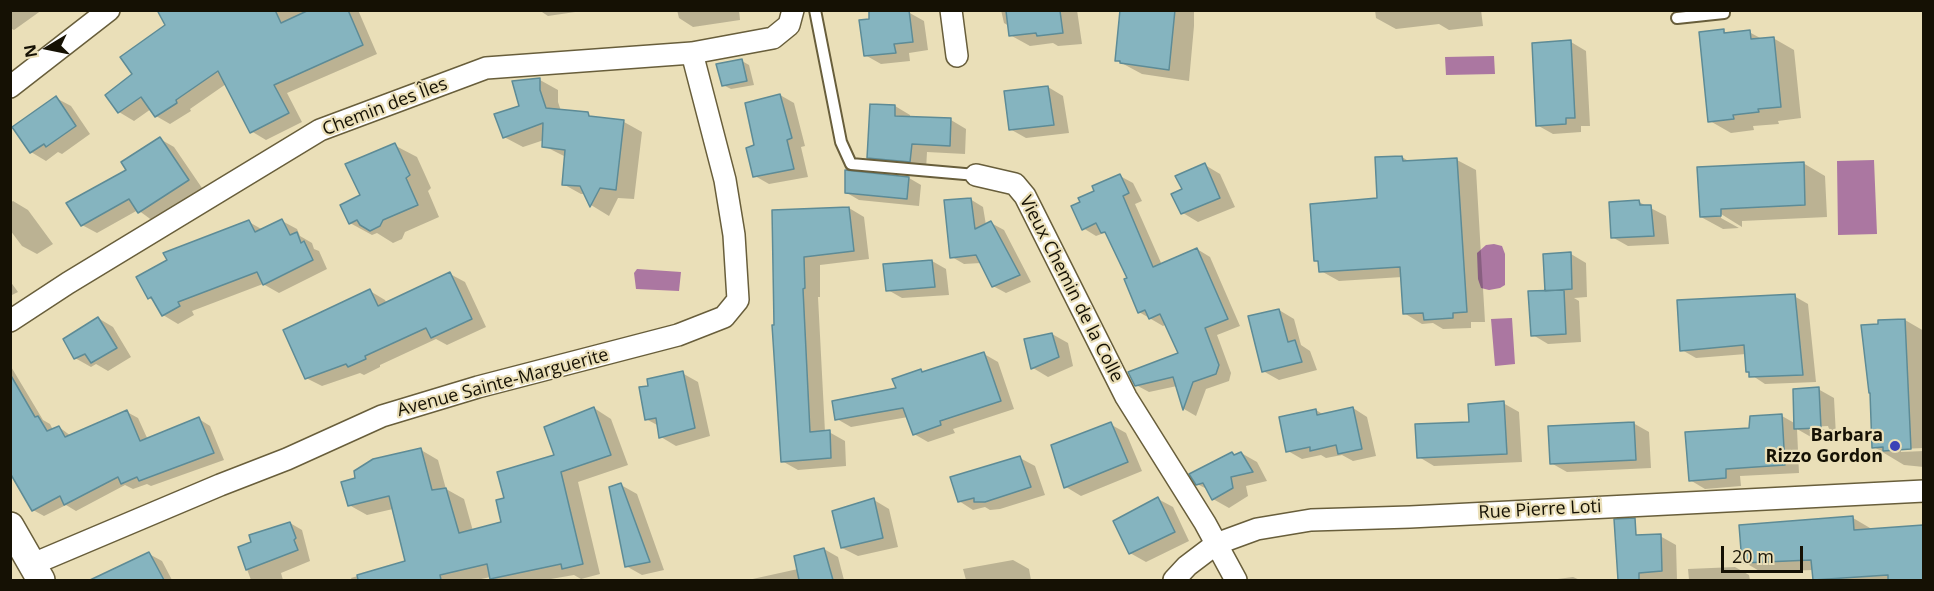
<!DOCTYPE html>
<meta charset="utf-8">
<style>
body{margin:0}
#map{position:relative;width:1934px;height:591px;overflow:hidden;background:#eadfb8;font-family:"Open Sans",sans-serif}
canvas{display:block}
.frame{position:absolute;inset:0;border:12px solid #151104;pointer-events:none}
.north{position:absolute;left:18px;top:18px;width:60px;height:60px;-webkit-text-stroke:4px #eadfb8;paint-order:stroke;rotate:260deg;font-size:16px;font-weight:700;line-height:24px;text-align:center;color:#151104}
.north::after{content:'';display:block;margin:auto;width:21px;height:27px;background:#151104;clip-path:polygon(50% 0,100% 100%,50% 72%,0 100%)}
.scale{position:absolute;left:1721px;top:546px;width:82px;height:27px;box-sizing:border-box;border:3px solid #151104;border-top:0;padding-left:8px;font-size:18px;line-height:21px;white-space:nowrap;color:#151104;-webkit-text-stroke:4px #eadfb8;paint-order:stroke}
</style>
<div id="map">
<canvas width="1934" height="591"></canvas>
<div class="frame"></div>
<div class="north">N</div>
<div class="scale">20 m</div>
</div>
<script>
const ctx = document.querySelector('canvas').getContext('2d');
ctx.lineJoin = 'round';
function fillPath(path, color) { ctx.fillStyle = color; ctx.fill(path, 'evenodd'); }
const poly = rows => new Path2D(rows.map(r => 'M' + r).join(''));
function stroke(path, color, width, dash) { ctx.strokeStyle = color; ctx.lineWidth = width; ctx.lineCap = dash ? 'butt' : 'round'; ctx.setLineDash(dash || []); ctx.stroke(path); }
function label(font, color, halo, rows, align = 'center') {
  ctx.font = font + ' "Open Sans",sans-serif'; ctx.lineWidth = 4.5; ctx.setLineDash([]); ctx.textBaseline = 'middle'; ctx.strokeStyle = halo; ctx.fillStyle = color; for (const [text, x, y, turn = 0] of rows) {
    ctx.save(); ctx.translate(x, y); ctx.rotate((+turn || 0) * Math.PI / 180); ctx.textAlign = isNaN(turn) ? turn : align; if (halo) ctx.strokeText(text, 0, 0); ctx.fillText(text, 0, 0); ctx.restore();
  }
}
const water = poly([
 [1494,56,1495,74,1446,75,1445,57],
 [1874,160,1877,234,1838,235,1837,161],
 [1494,244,1502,246,1505,254,1505,285,1500,288,1489,290,1481,288,1478,279,1477,253,1486,245],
 [637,269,681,272,679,291,636,289,634,273],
 [1512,318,1515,364,1495,366,1491,319]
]);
const shadow = poly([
 [10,10,42,10,14,30,10,28],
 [170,10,306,10,307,13,312,10,358,10,377,54,287,93,302,122,266,140,251,131,226,84,190,109,191,111,170,124,156,116,151,109,134,121,119,112,107,95,134,74,167,26],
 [539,10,582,10,582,11,548,16],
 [677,10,739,10,740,20,693,27,679,18],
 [1001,10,1077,10,1082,44,1058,46,1053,43,1030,46,1010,35,1009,26,1004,23],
 [1121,10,1194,10,1194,26,1189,81,1142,74,1116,60],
 [1375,10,1481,10,1483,26,1449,30,1439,24,1396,29,1376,18],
 [908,12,924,21,928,50,909,53,910,61,881,64,865,55],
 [1724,31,1728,34,1749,32,1762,39,1773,38,1794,50,1801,118,1778,121,1779,124,1753,126,1754,130,1731,133,1710,121],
 [1571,42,1586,51,1590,126,1581,126,1581,132,1553,134,1537,125],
 [742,61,749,65,754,85,731,89,723,85],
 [540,80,558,90,558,102,561,111,587,114,596,119,624,122,642,132,634,199,618,198,609,216,591,205,586,194,581,194,563,184,566,157,544,146,544,140,523,147,504,137,521,107],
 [1048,87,1063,96,1069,133,1026,138,1010,129],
 [780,95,794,103,805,146,801,147,808,177,769,184,755,176,756,146],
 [56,98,71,106,90,134,62,154,58,152,46,161,31,152,14,127],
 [895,106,910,115,910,118,951,120,966,129,965,154,927,152,926,170,884,166,869,157],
 [160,139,174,147,202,188,153,221,138,210,97,233,82,225,128,171],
 [394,145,417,157,431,188,428,191,439,217,405,232,402,239,393,243,377,233,372,235,350,223,362,196],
 [1402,157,1410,162,1457,160,1476,170,1485,322,1471,322,1471,328,1443,329,1433,323,1422,324,1404,313,1402,277,1339,281,1321,271,1320,263,1315,260,1379,200],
 [1803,163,1825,176,1827,217,1742,221,1742,227,1721,214,1721,218,1739,228,1723,229,1701,217],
 [1205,165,1220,174,1235,207,1198,222,1183,213,1184,190],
 [1120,176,1133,183,1142,201,1135,204,1162,265,1197,249,1210,257,1240,326,1217,335,1231,373,1229,381,1206,389,1196,416,1184,409,1177,386,1149,392,1136,385,1180,354,1167,324,1163,326,1139,312,1129,279,1108,235,1104,233,1096,236,1083,228,1097,192],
 [909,178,921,185,919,206,859,200,847,193],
 [970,199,983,207,986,225,991,223,1004,230,1031,282,1006,293,993,286,981,263,964,264,952,257],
 [13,201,28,210,53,244,37,254,22,246,10,230,10,203],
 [1639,202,1666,216,1669,244,1628,246,1612,237],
 [849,208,864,217,869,259,820,265,820,297,818,297,825,432,829,432,845,441,846,466,798,470,782,461,773,211],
 [282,221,297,229,300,236,312,243,314,249,319,251,327,269,279,293,263,284,192,311,194,315,178,324,163,315,155,301,149,298,249,222,263,230],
 [1571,254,1586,263,1587,297,1574,298,1579,301,1581,342,1548,344,1533,335,1550,292],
 [932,261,946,269,949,295,902,298,888,290],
 [450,274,465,282,486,327,447,345,436,339,380,365,380,367,364,375,360,373,322,386,306,378,370,291,385,300,387,304],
 [10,281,18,292,10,296],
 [1794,296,1808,304,1816,382,1765,384,1747,372,1746,354,1696,358,1682,350],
 [1279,310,1294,319,1301,345,1310,351,1317,370,1279,380,1263,371],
 [98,318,113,327,131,357,108,371,96,364,91,367,75,358],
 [1905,320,1924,331,1924,448,1901,449,1901,452,1924,451,1924,467,1904,465,1874,447],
 [1052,334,1068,343,1073,366,1048,377,1033,368],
 [984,354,998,362,1014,409,953,429,955,433,928,442,914,434,908,417,851,427,837,419,898,389,921,371,925,373],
 [10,365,43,420,50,424,53,430,59,427,71,436,127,412,138,418,148,440,199,419,210,426,224,460,151,486,147,484,133,489,125,485,76,511,66,505,44,516,33,510,10,459],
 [682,373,698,382,710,436,676,446,661,437,659,426,646,419],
 [1818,389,1834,398,1836,436,1811,437,1797,429,1799,473,1740,476,1741,486,1705,489,1690,480,1750,429,1782,416,1796,424],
 [1828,426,1829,429,1809,430,1809,427],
 [1503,403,1519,412,1522,462,1434,466,1419,457],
 [594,408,611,419,628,465,578,482,600,574,581,579,574,575,545,580,497,580,491,577,476,580,352,580,351,578,406,562,393,509,367,515,349,505,357,479,421,450,438,460,446,489,464,499,473,531,503,523,506,500,556,456],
 [1353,408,1367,417,1376,456,1353,461,1342,455,1326,458,1321,455,1302,459,1288,451,1316,410,1324,415],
 [1633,423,1649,432,1651,468,1567,472,1551,463],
 [1110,424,1126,433,1142,471,1081,496,1066,487],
 [1232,453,1236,456,1241,453,1257,462,1267,481,1246,486,1248,496,1229,508,1213,499,1209,490,1197,484],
 [1020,458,1035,466,1045,495,1000,509,990,510,985,507,973,510,959,501],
 [621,485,637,494,664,570,642,575,626,566],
 [1158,499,1173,507,1189,541,1146,562,1130,553],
 [874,500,889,509,898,547,858,556,842,548],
 [1853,518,1870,528,1870,530,1924,526,1924,580,1816,580,1813,570,1761,572,1744,562],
 [290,523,302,530,310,561,281,573,283,580,251,580,239,548],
 [1660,536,1676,545,1677,580,1620,580,1617,537],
 [824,549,838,557,844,580,748,580,798,569],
 [149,554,162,561,172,580,109,580,106,575],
 [1013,560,1029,569,1031,580,966,580,963,569],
 [1735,567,1749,575,1750,580,1689,580,1688,569],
 [1573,577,1580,580,1550,580]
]);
const building = poly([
 [157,10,275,10,281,23,309,10,348,10,363,45,274,85,289,113,250,133,218,71,176,100,177,103,155,117,141,97,118,113,105,95,132,74,120,57,165,25,157,10],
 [869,10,909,10,913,42,894,44,896,53,864,56,859,20,869,19,869,10],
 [1120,10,1175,10,1169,70,1120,63,1120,61,1115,61,1120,10],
 [1006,11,1060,11,1063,33,1037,36,1036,33,1009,36,1006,11],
 [1724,29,1724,33,1750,30,1751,39,1774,37,1781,107,1758,109,1759,112,1733,115,1734,119,1708,122,1699,32,1724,29],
 [1571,40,1575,118,1566,118,1566,124,1536,126,1532,43,1571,40],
 [742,59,747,81,722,86,716,64,742,59],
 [540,78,540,90,546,108,588,112,589,116,624,120,616,190,600,188,590,207,580,186,562,185,565,150,542,147,543,123,503,138,494,114,519,106,512,81,540,78],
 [1048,86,1054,125,1009,130,1004,91,1048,86],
 [780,94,792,138,787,140,794,169,753,177,746,148,754,145,745,103,780,94],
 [56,96,76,126,46,147,44,144,30,153,12,127,56,96],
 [870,104,895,105,895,116,951,118,950,146,912,144,910,162,867,158,870,104],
 [160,137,189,180,138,213,129,199,81,226,66,203,126,170,121,162,160,137],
 [395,143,410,175,406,178,418,205,383,220,380,226,370,231,360,225,357,220,349,224,340,205,360,195,345,164,395,143],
 [1402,156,1403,161,1457,158,1467,312,1453,313,1453,318,1424,320,1423,313,1403,314,1400,267,1319,272,1318,261,1314,261,1310,204,1377,198,1375,157,1402,156],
 [1804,162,1805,205,1721,209,1721,216,1700,217,1697,167,1804,162],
 [1205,163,1220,198,1181,214,1171,194,1182,189,1175,176,1205,163],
 [845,170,909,177,907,199,845,193,845,170],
 [1120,174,1129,193,1123,196,1153,267,1197,248,1228,319,1205,328,1219,365,1216,374,1193,382,1183,410,1173,377,1135,386,1128,372,1178,353,1160,314,1149,319,1145,310,1138,313,1124,279,1127,278,1105,232,1101,233,1096,223,1082,230,1071,206,1080,202,1078,198,1094,191,1092,186,1120,174],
 [971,198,975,229,991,221,1020,275,992,287,976,255,950,258,944,200,971,198],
 [1639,200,1640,205,1651,205,1654,236,1611,238,1609,202,1639,200],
 [849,207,854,251,804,257,805,288,803,289,810,432,830,430,831,458,781,462,772,325,774,325,772,210,849,207],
 [282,219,290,235,297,232,301,243,304,241,313,260,263,285,257,272,178,302,180,306,162,316,151,297,148,299,136,277,167,260,163,253,249,220,255,232,282,219],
 [1571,252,1572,289,1545,291,1543,254,1571,252],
 [932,260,935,287,886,291,883,264,932,260],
 [450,272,472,319,431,338,426,328,365,356,366,359,348,367,346,364,305,379,283,330,370,289,378,306,450,272],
 [1564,290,1566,334,1531,336,1528,291,1564,290],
 [1795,294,1803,375,1749,377,1749,372,1746,372,1744,345,1680,351,1677,300,1795,294],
 [1279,309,1288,342,1295,340,1302,362,1262,372,1248,316,1279,309],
 [98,317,117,348,91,363,85,354,74,359,63,339,98,317],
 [1905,319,1911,449,1883,451,1883,447,1872,448,1870,393,1869,393,1861,325,1878,324,1878,320,1905,319],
 [1052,333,1059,357,1031,369,1024,339,1052,333],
 [984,352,1001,401,940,421,941,425,913,435,903,408,835,420,832,401,896,388,892,379,921,369,922,372,984,352],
 [683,371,695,428,659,438,656,418,645,420,639,387,648,386,647,379,683,371],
 [10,374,35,417,38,416,47,431,59,426,65,437,127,410,140,441,199,417,214,453,139,481,137,477,121,484,118,477,64,505,60,496,32,511,10,473,10,374],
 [1819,387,1821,428,1794,429,1793,389,1819,387],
 [1504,401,1507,454,1417,458,1415,424,1469,422,1468,404,1504,401],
 [594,407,611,455,561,472,583,564,562,569,561,564,490,579,487,564,440,575,441,580,358,580,357,575,405,561,389,496,348,506,341,482,355,478,354,471,373,459,421,448,432,490,446,488,459,533,501,522,496,500,504,498,497,472,554,455,544,427,594,407],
 [1353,407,1362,449,1338,454,1336,445,1310,451,1310,447,1286,452,1279,417,1316,409,1317,415,1353,407],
 [1782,414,1785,465,1726,469,1726,478,1689,481,1685,432,1749,428,1750,416,1782,414],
 [1111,422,1128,462,1064,488,1051,445,1111,422],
 [1634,422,1636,460,1550,464,1548,426,1634,422],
 [1232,452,1234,455,1241,452,1253,472,1231,477,1233,488,1212,500,1203,483,1196,485,1189,474,1232,452],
 [1020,456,1031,487,985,502,974,502,974,498,958,502,950,477,1020,456],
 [621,483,650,562,625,567,609,487,621,483],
 [1158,497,1175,532,1129,554,1113,521,1158,497],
 [874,498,883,538,841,548,832,511,874,498],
 [1853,516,1854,530,1923,525,1923,580,1888,580,1888,575,1813,580,1811,560,1742,563,1739,525,1853,516],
 [1635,518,1636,535,1661,534,1662,571,1639,573,1639,580,1618,580,1614,519,1635,518],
 [290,522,296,538,294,540,298,550,246,570,238,547,251,542,249,535,290,522],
 [824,548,833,580,799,580,794,556,824,548],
 [149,552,164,580,90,580,149,552]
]);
const service = poly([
 [815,10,841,142,851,164,976,175],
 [1677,18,1724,13,1724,10]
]);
const minor = poly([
 [951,10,957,56],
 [10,87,109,10],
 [976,175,1015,184,1025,196,1126,397,1205,523,1236,580],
 [10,321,68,283,320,130,486,68,692,53,773,38,789,25,793,10],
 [33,564,220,485,287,459,382,416,478,387,678,335,724,317,738,300,734,235,725,180,692,53],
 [1174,580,1187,566,1216,544,1257,529,1311,520,1410,517,1924,491]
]);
const tertiary = poly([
 [10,526,41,580]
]);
const markers = [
 [1895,446,6,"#3c43b7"]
];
const streetNames = [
 ["Chemin des Îles",385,107,-21],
 ["Vieux Chemin de la Colle",1071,289,63],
 ["Avenue Sainte-Marguerite",503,383,-15],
 ["Rue Pierre Loti",1540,510,-3]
];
const poiNames = [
 ["Barbara",1883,436],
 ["Rizzo Gordon",1883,457]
];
fillPath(water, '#ab77a1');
fillPath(shadow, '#0003');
fillPath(building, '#85b4bf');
stroke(building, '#5d8b96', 1.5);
stroke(service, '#685e3b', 14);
stroke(minor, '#685e3b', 24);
stroke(tertiary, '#685e3b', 30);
stroke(service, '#fff', 10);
stroke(minor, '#fff', 21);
stroke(tertiary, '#fff', 27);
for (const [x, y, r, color] of markers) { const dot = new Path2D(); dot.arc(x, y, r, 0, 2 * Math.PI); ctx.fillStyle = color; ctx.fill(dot); stroke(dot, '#eadfb8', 2); }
label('18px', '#151104', '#eadfb8', streetNames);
label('bold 18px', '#151104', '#eadfb8', poiNames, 'right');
</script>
